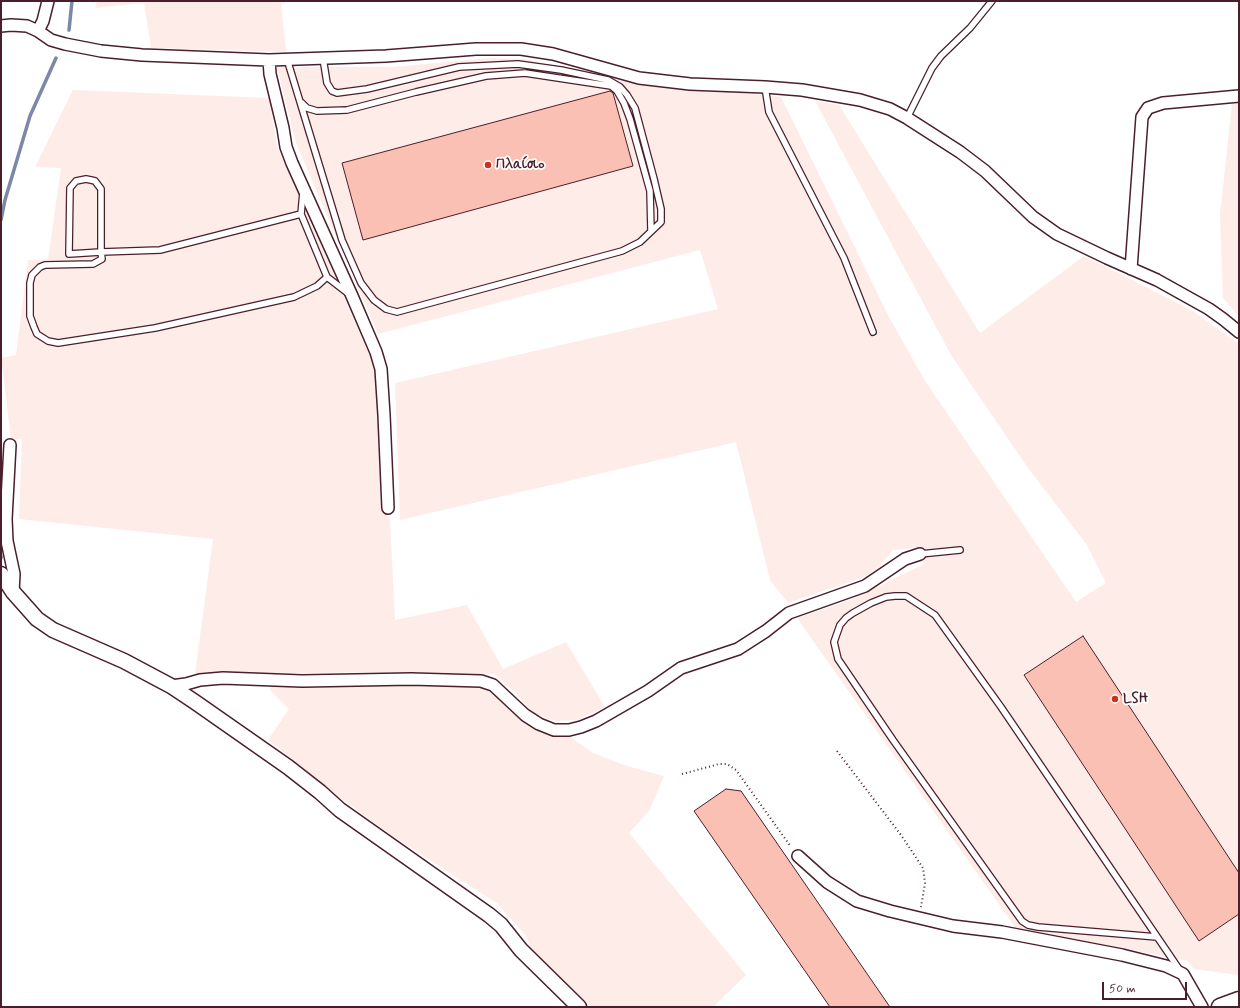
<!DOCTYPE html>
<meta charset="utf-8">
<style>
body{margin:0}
#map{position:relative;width:1240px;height:1008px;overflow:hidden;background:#fff;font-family:Mynerve,sans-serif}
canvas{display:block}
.frame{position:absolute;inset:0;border:2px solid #4a1f2b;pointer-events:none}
.scale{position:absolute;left:1102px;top:982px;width:85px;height:18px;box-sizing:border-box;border:2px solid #4a1f2b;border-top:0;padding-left:5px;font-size:12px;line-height:14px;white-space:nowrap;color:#4a1f2b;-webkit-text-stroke:3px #fff;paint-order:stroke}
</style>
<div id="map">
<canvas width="1240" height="1008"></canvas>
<div class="frame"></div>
<div class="scale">50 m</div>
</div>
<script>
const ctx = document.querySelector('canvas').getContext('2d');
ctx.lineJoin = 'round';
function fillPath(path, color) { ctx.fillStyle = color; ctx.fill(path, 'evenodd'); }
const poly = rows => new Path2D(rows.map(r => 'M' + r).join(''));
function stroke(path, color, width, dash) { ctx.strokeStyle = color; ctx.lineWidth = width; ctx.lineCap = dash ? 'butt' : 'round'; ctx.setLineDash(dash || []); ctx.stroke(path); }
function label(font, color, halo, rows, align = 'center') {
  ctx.font = font + ' Mynerve,sans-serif'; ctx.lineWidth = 3.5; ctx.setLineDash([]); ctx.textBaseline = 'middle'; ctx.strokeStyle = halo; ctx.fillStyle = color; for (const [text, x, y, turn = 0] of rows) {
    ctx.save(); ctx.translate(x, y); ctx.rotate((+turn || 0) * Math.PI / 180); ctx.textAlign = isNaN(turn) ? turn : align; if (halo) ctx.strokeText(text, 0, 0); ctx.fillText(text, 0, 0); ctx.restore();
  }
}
const built = poly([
 [97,1,281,1,286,52,151,48,144,3,95,8],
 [490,58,525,59,622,81,781,97,889,317,925,381,1076,602,1106,583,1087,545,1028,468,951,355,815,101,839,105,980,333,1084,256,1191,310,1239,344,1239,975,1194,969,1188,961,1015,927,797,618,850,600,924,564,920,547,893,550,879,567,864,577,788,603,770,580,736,442,400,520,395,383,718,309,700,250,378,334,296,143,277,67,393,67],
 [73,90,269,98,277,146,379,376,385,500,390,521,395,620,467,605,503,669,566,642,605,707,577,720,555,721,531,712,516,693,494,674,399,672,195,674,213,539,19,519,22,439,11,439,1,358,16,355,28,260,48,259,61,168,35,167],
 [1239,103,1239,317,1223,298,1220,214,1232,104],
 [444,676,490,678,504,687,527,712,560,730,593,753,627,766,664,776,649,811,629,833,746,975,713,1007,592,1007,531,949,526,936,498,904,391,835,339,797,268,740,289,709,270,690,272,677]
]);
const stream = poly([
 [69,30,72,1],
 [1,220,5,200,30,116,56,58],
 [1,556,1,558]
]);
const building = poly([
 [610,91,613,93,633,166,363,240,342,163,610,91],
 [1083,636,1239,873,1239,914,1199,941,1024,675,1083,636],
 [726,789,741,791,890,1007,830,1007,694,811,726,789]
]);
const path = poly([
 [837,751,901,835,923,868,925,883,921,907],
 [682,774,719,764,727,764,736,770,791,847]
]);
const service = poly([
 [287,59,342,240,361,283,374,300,386,309,397,312,622,251,640,242,661,222,661,209,654,179,635,108,627,95,620,87,608,80,561,70,518,64,459,67,367,89,337,93,332,91,327,83,323,58],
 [765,87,769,112,844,258,873,332],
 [302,103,307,108,317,111,347,110,416,92,486,76,525,73,611,86,617,91,624,103,630,119,650,191,651,231],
 [907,118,932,68,941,56,970,28,992,1],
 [303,192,301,214,327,277,349,294],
 [301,214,160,250,101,252,69,254,70,188,76,181,86,179,91,180,95,181,101,189,101,252,102,259,93,264,45,265,40,267,32,275,30,283,30,316,34,327,37,334,48,341,58,343,155,328,294,297,317,286,327,277],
 [920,554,960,550],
 [1157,937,1038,927,1028,925,1022,921,893,740,838,659,834,642,840,625,846,618,853,613,871,603,886,597,895,596,906,596,935,615,1001,707,1179,969]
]);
const minor = poly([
 [1,26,11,25,27,26,38,31,51,40,65,44,101,51,142,55,269,60,386,56,476,49,521,49,553,54,639,78,690,84,765,87,802,90,860,100,890,109,907,118,960,152,985,171,1033,217,1057,234,1107,258,1157,280,1209,309,1223,319,1239,332],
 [38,31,43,21,48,1],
 [269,60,270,74,283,128,286,147,292,163,352,296,376,352,381,369,384,415,388,508],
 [1131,269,1142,117,1148,108,1163,103,1239,96],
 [10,445,6,519,7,541,14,574,13,592],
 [171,686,186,684,200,680,223,678,302,681,411,679,481,681,493,685,525,715,539,724,554,730,569,730,581,727,596,721,648,691,681,668,738,649,766,631,789,613,865,586,905,559,920,554],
 [798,856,827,882,857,901,890,911,953,926,1002,932,1122,955,1166,966,1183,974,1202,1007]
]);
const tertiary = poly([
 [1,574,13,592,37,619,53,630,124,661,171,686,195,702,288,767,320,792,340,810,489,915,501,925,521,950,579,1007]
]);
const secondary = poly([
 [1220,1007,1239,1000]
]);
const markers = [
 [488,165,4,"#c8321e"],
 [1115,699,4,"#c8321e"]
];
const poiNames = [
 ["Πλαίσιο",496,165],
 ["LSH",1123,699]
];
fillPath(built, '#feece8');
stroke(stream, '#7c88a7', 3.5);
fillPath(building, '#fbc0b4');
stroke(building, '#4a1f2b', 1);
stroke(service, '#4a1f2b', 8);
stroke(minor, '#4a1f2b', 14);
stroke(tertiary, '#4a1f2b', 17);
stroke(secondary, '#4a1f2b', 19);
stroke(path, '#4a1f2b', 2, [1, 3]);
stroke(service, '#fff', 5.5);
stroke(minor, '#fff', 11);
stroke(tertiary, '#fff', 14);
stroke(secondary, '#fff', 16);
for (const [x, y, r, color] of markers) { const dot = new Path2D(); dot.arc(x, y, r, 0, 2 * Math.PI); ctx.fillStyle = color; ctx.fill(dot); stroke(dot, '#fff', 1.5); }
label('bold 14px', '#4a1f2b', '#fff', poiNames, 'left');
</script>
